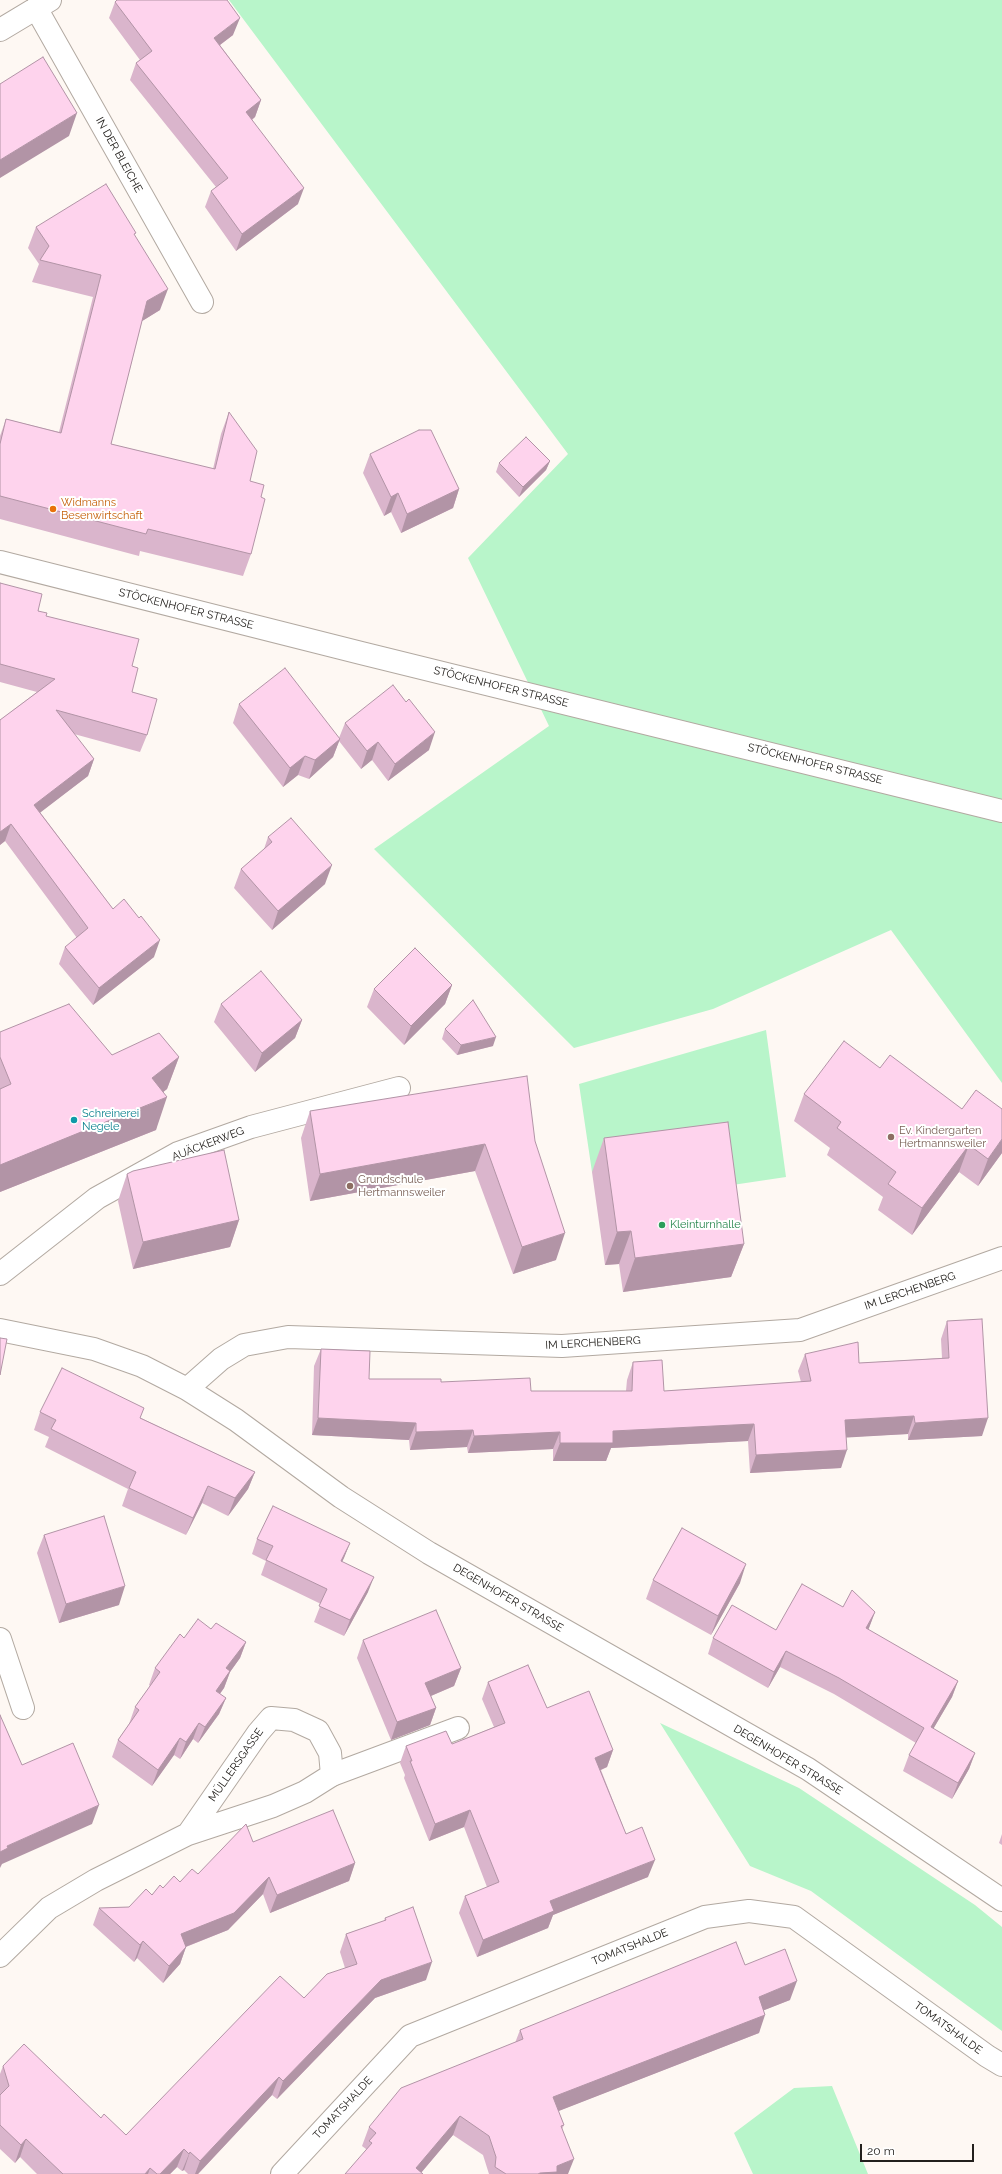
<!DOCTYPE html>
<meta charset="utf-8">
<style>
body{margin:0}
#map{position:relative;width:1002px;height:2174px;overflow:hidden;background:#fef8f3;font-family:Raleway,sans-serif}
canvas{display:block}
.scale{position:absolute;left:860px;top:2144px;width:114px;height:18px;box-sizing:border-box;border:2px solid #23201d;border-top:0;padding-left:5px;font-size:12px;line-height:14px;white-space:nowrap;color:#23201d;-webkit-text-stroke:3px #fff;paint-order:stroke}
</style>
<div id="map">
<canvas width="1002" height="2174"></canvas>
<div class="scale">20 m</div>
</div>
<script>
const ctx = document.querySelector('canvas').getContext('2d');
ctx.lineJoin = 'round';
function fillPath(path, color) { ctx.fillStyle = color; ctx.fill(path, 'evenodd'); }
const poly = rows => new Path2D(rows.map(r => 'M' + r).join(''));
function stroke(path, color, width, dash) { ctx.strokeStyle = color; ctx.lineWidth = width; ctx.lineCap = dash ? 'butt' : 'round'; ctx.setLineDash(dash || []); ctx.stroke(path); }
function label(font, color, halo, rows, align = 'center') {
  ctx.font = font + ' Raleway,sans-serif'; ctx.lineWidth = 4; ctx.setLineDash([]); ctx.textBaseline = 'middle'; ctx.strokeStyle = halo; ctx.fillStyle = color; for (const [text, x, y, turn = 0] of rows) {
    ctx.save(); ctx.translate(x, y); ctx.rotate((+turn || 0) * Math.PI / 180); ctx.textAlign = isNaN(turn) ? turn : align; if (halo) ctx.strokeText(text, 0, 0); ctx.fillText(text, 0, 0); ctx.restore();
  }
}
const green = poly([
 [229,0,1002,0,1002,1083,891,930,713,1009,574,1048,374,849,549,726,468,558,568,454],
 [766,1030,786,1177,719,1187,592,1172,579,1084],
 [660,1723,799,1788,975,1905,1002,1927,1002,2031,811,1891,750,1866],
 [832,2086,868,2174,753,2174,734,2133,794,2088]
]);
const lane = poly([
 [332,1775,458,1728]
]);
const street = poly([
 [36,8,202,302],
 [0,30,50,0],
 [0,1274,97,1198,178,1153,251,1127,399,1088],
 [0,1330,94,1349,142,1366,187,1389,236,1420,341,1497,429,1553,808,1769,1002,1900],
 [187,1389,221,1359,244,1345,288,1337,562,1346,800,1330,1002,1258],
 [0,1639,23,1708],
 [0,1956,49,1908,96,1880,188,1834,273,1806,305,1792,332,1775,330,1753,318,1731,294,1720,271,1718,258,1733,188,1834],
 [282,2174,410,2036,705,1917,749,1911,794,1917,987,2056,1002,2065]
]);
const secondary = poly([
 [0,562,361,653,1002,811]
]);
const wall = poly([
 [115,2,233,35,220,45,261,100,255,117,252,120,298,204,236,251,205,207,211,191,216,187,130,80,136,63,140,60,109,18],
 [36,227,135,236,160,310,142,321,111,444,213,469,221,434,229,412,250,481,261,497,251,554,243,576,140,551,139,556,0,519,0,436,6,419,59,432,93,297,32,282,39,264,28,248],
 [370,454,459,489,453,508,401,533,391,512,384,516,363,473],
 [550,461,546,470,519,497,496,472,499,463],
 [0,583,46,616,132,666,132,692,147,735,140,752,74,734,94,759,88,776,40,812,113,909,154,957,93,1005,59,964,65,947,77,938,5,841,0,845,0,720,37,692,0,682],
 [239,704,339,738,345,723,429,750,388,781,372,760,361,769,339,741,333,757,309,779,298,775,283,787,233,723],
 [268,837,325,884,272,930,234,888,241,869,264,849],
 [452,985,445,1004,404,1045,367,1007,374,989],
 [221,1004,302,1020,295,1038,255,1072,214,1022],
 [445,1029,493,1046,457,1055,442,1039],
 [0,1032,112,1055,179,1057,167,1089,163,1092,156,1130,0,1192],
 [880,1068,1002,1153,978,1186,959,1172,912,1235,878,1210,883,1197,827,1155,830,1148,794,1121,804,1094],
 [310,1111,535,1141,556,1260,513,1274,475,1171,310,1201,301,1138],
 [604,1138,744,1244,731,1277,623,1292,619,1264,605,1265,592,1172],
 [127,1174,239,1220,230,1247,133,1269,118,1201],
 [947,1321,982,1436,908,1440,908,1434,846,1437,841,1468,750,1473,748,1441,611,1448,606,1461,553,1461,553,1449,468,1453,467,1447,410,1450,409,1440,312,1435,314,1366,321,1349,369,1379,441,1382,531,1391,626,1391,627,1380,633,1362,664,1391,801,1382,798,1371,805,1354,859,1363,942,1358,941,1339],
 [40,1412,141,1418,255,1472,248,1489,228,1516,202,1503,186,1535,122,1506,128,1489,45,1447,49,1437,34,1430],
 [44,1535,119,1605,59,1623,37,1553],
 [257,1539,350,1543,342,1562,368,1592,344,1636,314,1622,321,1604,261,1575,266,1561,252,1554],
 [653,1580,740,1583,711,1635,646,1599],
 [843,1607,875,1612,868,1630,958,1681,952,1697,933,1729,975,1753,969,1769,952,1799,903,1771,909,1755,916,1743,834,1694,780,1667,768,1688,708,1654,713,1638,776,1630],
 [211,1629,246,1642,240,1658,230,1672,224,1688,220,1694,226,1698,219,1714,198,1743,193,1739,180,1759,174,1755,152,1786,112,1757,118,1740,129,1724,135,1707,150,1686,149,1685,155,1668,184,1638],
 [363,1640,461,1668,454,1686,431,1696,436,1708,430,1725,391,1740,357,1658],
 [488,1682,547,1708,613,1750,607,1767,601,1770,626,1834,648,1877,553,1915,548,1928,477,1957,459,1913,465,1896,487,1887,464,1827,429,1841,404,1778,405,1775,400,1763,406,1746,452,1744,494,1727,482,1699],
 [1002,1834,1002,1845,999,1843],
 [253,1842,355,1863,349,1881,270,1913,263,1894,228,1930,186,1947,180,1964,163,1983,137,1958,134,1962,93,1925,99,1908,129,1907,163,1888,198,1874],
 [385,1918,426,1980,375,1998,277,2099,272,2095,198,2174,188,2174,184,2170,182,2171,177,2167,170,2174,37,2174,20,2157,15,2163,0,2149,0,2074,3,2066,101,2118,126,2135,304,1998,345,1968,340,1952,346,1934,384,1921],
 [745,1965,790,2000,764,2010,759,2033,558,2111,564,2125,562,2129,568,2174,489,2174,483,2155,453,2135,421,2173,366,2149,362,2146,369,2127,515,2043,520,2030]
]);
const shadedWall = poly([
 [240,18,233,35,208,54,214,38],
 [261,100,255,117,239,129,246,112],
 [77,113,69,136,0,178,0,160],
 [304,188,298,204,236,251,242,234],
 [168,289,160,310,139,323,147,301],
 [550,461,546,470,519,497,523,487],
 [459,489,453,508,401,533,407,514],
 [398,493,391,512,384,516,391,497],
 [435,732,429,750,388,781,395,764],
 [340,739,333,757,309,779,315,760],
 [378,742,372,760,361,769,367,751],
 [305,756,298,775,283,787,290,768],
 [94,759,88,776,28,822,34,805],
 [11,824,5,841,0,845,0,832],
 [332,865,325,884,272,930,278,911],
 [160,940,154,957,93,1005,99,988],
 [452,985,445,1004,404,1045,411,1026],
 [302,1020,295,1038,255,1072,262,1053],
 [496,1037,493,1046,457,1055,461,1045],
 [179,1057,167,1089,146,1106,167,1097,156,1130,0,1192,0,1165,152,1078],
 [1002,1139,1002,1153,978,1186,988,1159],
 [485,1144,475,1171,310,1201,320,1174],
 [969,1145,959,1172,912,1235,922,1208],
 [239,1220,230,1247,133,1269,143,1242],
 [631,1231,619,1264,605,1265,617,1232],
 [565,1233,556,1260,513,1274,522,1247],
 [744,1244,731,1277,623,1292,635,1258],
 [914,1416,908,1434,839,1438,845,1420],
 [318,1418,416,1423,409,1440,312,1435],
 [988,1418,982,1436,908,1440,915,1423],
 [754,1424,748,1441,611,1448,606,1461,553,1461,560,1443,613,1431],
 [473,1430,467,1447,410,1450,416,1432],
 [560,1432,553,1449,468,1453,474,1436],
 [847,1450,841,1468,750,1473,756,1455],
 [255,1472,248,1489,228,1516,235,1498],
 [208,1486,202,1503,186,1535,193,1518],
 [350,1543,344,1558,335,1576,341,1561],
 [746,1564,740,1583,711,1635,718,1616],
 [374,1577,368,1592,344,1636,350,1620],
 [125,1586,119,1605,59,1623,66,1604],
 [875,1612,869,1628,860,1644,866,1628],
 [246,1642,240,1658,230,1672,224,1688,210,1707,216,1691,226,1668],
 [786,1651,780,1667,768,1688,774,1672],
 [461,1668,454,1686,419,1701,425,1683],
 [958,1681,952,1697,925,1743,931,1727],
 [226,1698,219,1714,198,1743,205,1727],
 [436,1708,430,1725,391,1740,397,1722],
 [199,1723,193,1739,180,1759,186,1742],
 [180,1738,174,1755,152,1786,158,1770],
 [613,1750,607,1767,589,1775,595,1758],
 [975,1753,969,1769,952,1799,958,1783],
 [99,1805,92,1824,2,1864,0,1868,0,1852,7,1846],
 [470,1810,464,1827,429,1841,435,1824],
 [655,1860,648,1877,553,1915,548,1928,477,1957,483,1940,550,1901],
 [355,1863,349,1881,270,1913,277,1895],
 [269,1877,263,1894,228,1930,175,1951,181,1934],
 [143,1941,137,1958,134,1962,140,1945],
 [186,1947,180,1964,163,1983,169,1966],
 [432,1962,426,1980,375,1998,277,2099,283,2081,381,1980],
 [797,1981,790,2000,752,2015,759,1997],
 [765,2015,759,2033,546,2116,553,2097],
 [279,2077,272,2095,198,2174,195,2174,200,2161],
 [460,2116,453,2135,420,2174,416,2168],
 [26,2139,20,2157,15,2163,21,2145],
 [184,2149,177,2167,170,2174,160,2174],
 [190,2152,184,2170,182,2171,189,2154],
 [574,2159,568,2174,538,2174,557,2166],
 [150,2168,148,2174,145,2174]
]);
const building = poly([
 [117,0,227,0,240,18,214,38,261,100,246,112,304,188,242,234,211,191,228,178,136,63,152,51,115,2,117,0],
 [43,57,77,113,0,160,0,84,43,57],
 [106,184,136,233,134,234,168,289,147,301,111,444,215,469,229,412,257,451,250,481,264,485,261,497,265,499,251,554,148,529,146,534,0,496,0,444,6,419,61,433,101,275,40,260,49,246,36,227,106,184],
 [419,430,431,430,459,489,407,514,398,493,391,497,370,454,419,430],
 [526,437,550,461,523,487,499,463,526,437],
 [0,583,42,594,38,611,47,613,46,616,139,639,132,666,138,668,132,692,157,699,147,735,56,710,94,759,34,805,113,909,124,899,139,918,141,916,160,940,99,988,65,947,88,928,11,824,0,832,0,720,55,679,0,664,0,583],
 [285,668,340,739,315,760,305,756,290,768,239,704,285,668],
 [393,685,406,702,409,699,435,732,395,764,378,742,367,751,345,723,393,685],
 [291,818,332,865,278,911,241,869,272,842,268,837,291,818],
 [415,948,452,985,411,1026,374,989,415,948],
 [261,971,302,1020,262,1053,221,1004,261,971],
 [473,1000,496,1037,461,1045,445,1029,473,1000],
 [69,1004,112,1055,159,1033,179,1057,152,1078,167,1097,0,1165,0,1089,11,1084,0,1057,0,1032,69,1004],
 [844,1041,880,1068,890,1055,962,1109,976,1090,1002,1109,1002,1139,988,1159,969,1145,922,1208,888,1184,896,1172,837,1128,841,1122,804,1094,844,1041],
 [527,1076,535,1141,565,1233,522,1247,485,1144,320,1174,310,1111,527,1076],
 [728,1122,744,1244,635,1258,631,1231,617,1232,604,1138,728,1122],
 [224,1150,239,1220,143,1242,127,1174,133,1171,224,1150],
 [982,1319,988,1418,915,1423,914,1416,845,1420,847,1450,756,1455,754,1424,613,1431,613,1443,560,1443,560,1432,474,1436,473,1430,416,1432,416,1423,318,1418,321,1349,370,1351,369,1379,441,1379,441,1382,530,1378,531,1391,632,1391,633,1362,662,1360,664,1391,811,1381,805,1354,858,1342,859,1363,949,1358,947,1321,982,1319],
 [0,1338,7,1339,0,1375,0,1338],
 [62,1368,144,1408,140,1418,255,1472,235,1498,208,1486,193,1518,129,1488,136,1472,51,1429,56,1420,40,1412,62,1368],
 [273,1506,350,1543,341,1561,374,1577,350,1620,319,1606,327,1589,266,1560,273,1546,257,1539,273,1506],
 [104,1516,125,1586,66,1604,44,1535,104,1516],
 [682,1528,746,1564,718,1616,653,1580,682,1528],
 [802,1584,843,1607,852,1590,875,1612,866,1628,958,1681,931,1727,975,1753,958,1783,909,1755,924,1728,839,1678,786,1651,774,1672,713,1638,732,1605,776,1630,802,1584],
 [436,1610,461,1668,425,1683,436,1708,397,1722,363,1640,436,1610],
 [198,1619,211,1629,216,1623,246,1642,226,1668,230,1671,216,1691,226,1698,205,1727,199,1723,186,1742,180,1738,158,1770,118,1740,139,1710,135,1707,160,1672,155,1668,180,1634,184,1638,198,1619],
 [528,1665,547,1708,589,1691,613,1750,595,1758,626,1834,642,1827,655,1860,550,1901,554,1911,483,1940,465,1896,499,1882,470,1810,435,1824,410,1761,412,1761,406,1746,446,1731,452,1744,505,1723,488,1682,528,1665],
 [0,1715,22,1765,73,1743,99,1805,7,1846,8,1848,0,1852,0,1715],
 [333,1810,355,1863,277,1895,269,1877,234,1913,181,1934,186,1947,169,1966,143,1941,140,1945,99,1908,129,1907,146,1889,152,1895,160,1885,163,1888,174,1876,180,1882,192,1869,198,1874,246,1824,253,1842,333,1810],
 [413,1907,432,1962,381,1980,283,2081,279,2077,200,2161,190,2152,189,2154,184,2149,160,2174,157,2174,150,2168,145,2174,63,2174,26,2139,21,2145,0,2125,0,2095,9,2086,3,2066,24,2044,101,2118,104,2114,126,2135,280,1976,304,1998,327,1974,357,1964,346,1934,386,1920,385,1918,413,1907],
 [736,1942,745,1965,785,1949,797,1981,759,1997,765,2015,553,2097,564,2125,561,2126,574,2159,557,2166,557,2172,540,2173,538,2174,506,2174,495,2167,496,2157,489,2136,460,2116,416,2168,423,2174,345,2174,372,2143,369,2141,376,2133,369,2127,401,2088,523,2039,520,2030,736,1942]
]);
const markers = [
 [53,509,4,"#e8710a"],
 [74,1120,4,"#0f9aa8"],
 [891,1137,4,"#8d6e63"],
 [350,1186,4,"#8d6e63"],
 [662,1225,4,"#2e9e5b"]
];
const streetNames = [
 ["IN DER BLEICHE",119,155,61],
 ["STÖCKENHOFER STRASSE",186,609,14],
 ["STÖCKENHOFER STRASSE",501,687,14],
 ["STÖCKENHOFER STRASSE",815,764,14],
 ["AUÄCKERWEG",208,1144,-21],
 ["IM LERCHENBERG",910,1291,-19],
 ["IM LERCHENBERG",593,1343,-3],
 ["DEGENHOFER STRASSE",508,1598,30],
 ["DEGENHOFER STRASSE",788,1760,31],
 ["MÜLLERSGASSE",236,1765,-55],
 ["TOMATSHALDE",630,1947,-22],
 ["TOMATSHALDE",948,2028,36],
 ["TOMATSHALDE",343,2108,-47]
];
const foodNames = [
 ["Widmanns",61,503],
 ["Besenwirtschaft",61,516]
];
const cultureNames = [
 ["Schreinerei",82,1114],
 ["Negele",82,1127]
];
const educationNames = [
 ["Ev. Kindergarten",899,1131],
 ["Hertmannsweiler",899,1144],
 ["Grundschule",358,1180],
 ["Hertmannsweiler",358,1193]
];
const leisureNames = [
 ["Kleinturnhalle",670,1225]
];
fillPath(green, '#b8f5ca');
stroke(lane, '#b2a9a1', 24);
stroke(street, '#b2a9a1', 24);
stroke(secondary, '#b2a9a1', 24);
stroke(lane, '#fff', 22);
stroke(street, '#fff', 22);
stroke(secondary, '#fff', 22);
fillPath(wall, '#dab5cc');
fillPath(shadedWall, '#b294a6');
fillPath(building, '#fed3ed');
stroke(building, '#b294a6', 1);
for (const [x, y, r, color] of markers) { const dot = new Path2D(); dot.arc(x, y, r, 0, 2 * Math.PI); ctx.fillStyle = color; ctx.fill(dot); stroke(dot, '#fff', 1.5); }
label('11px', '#23201d', '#fff', streetNames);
label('11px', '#c56008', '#fff', foodNames, 'left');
label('11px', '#0d838f', '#fff', cultureNames, 'left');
label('11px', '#785e54', '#fff', educationNames, 'left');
label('11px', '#27864d', '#fff', leisureNames, 'left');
</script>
